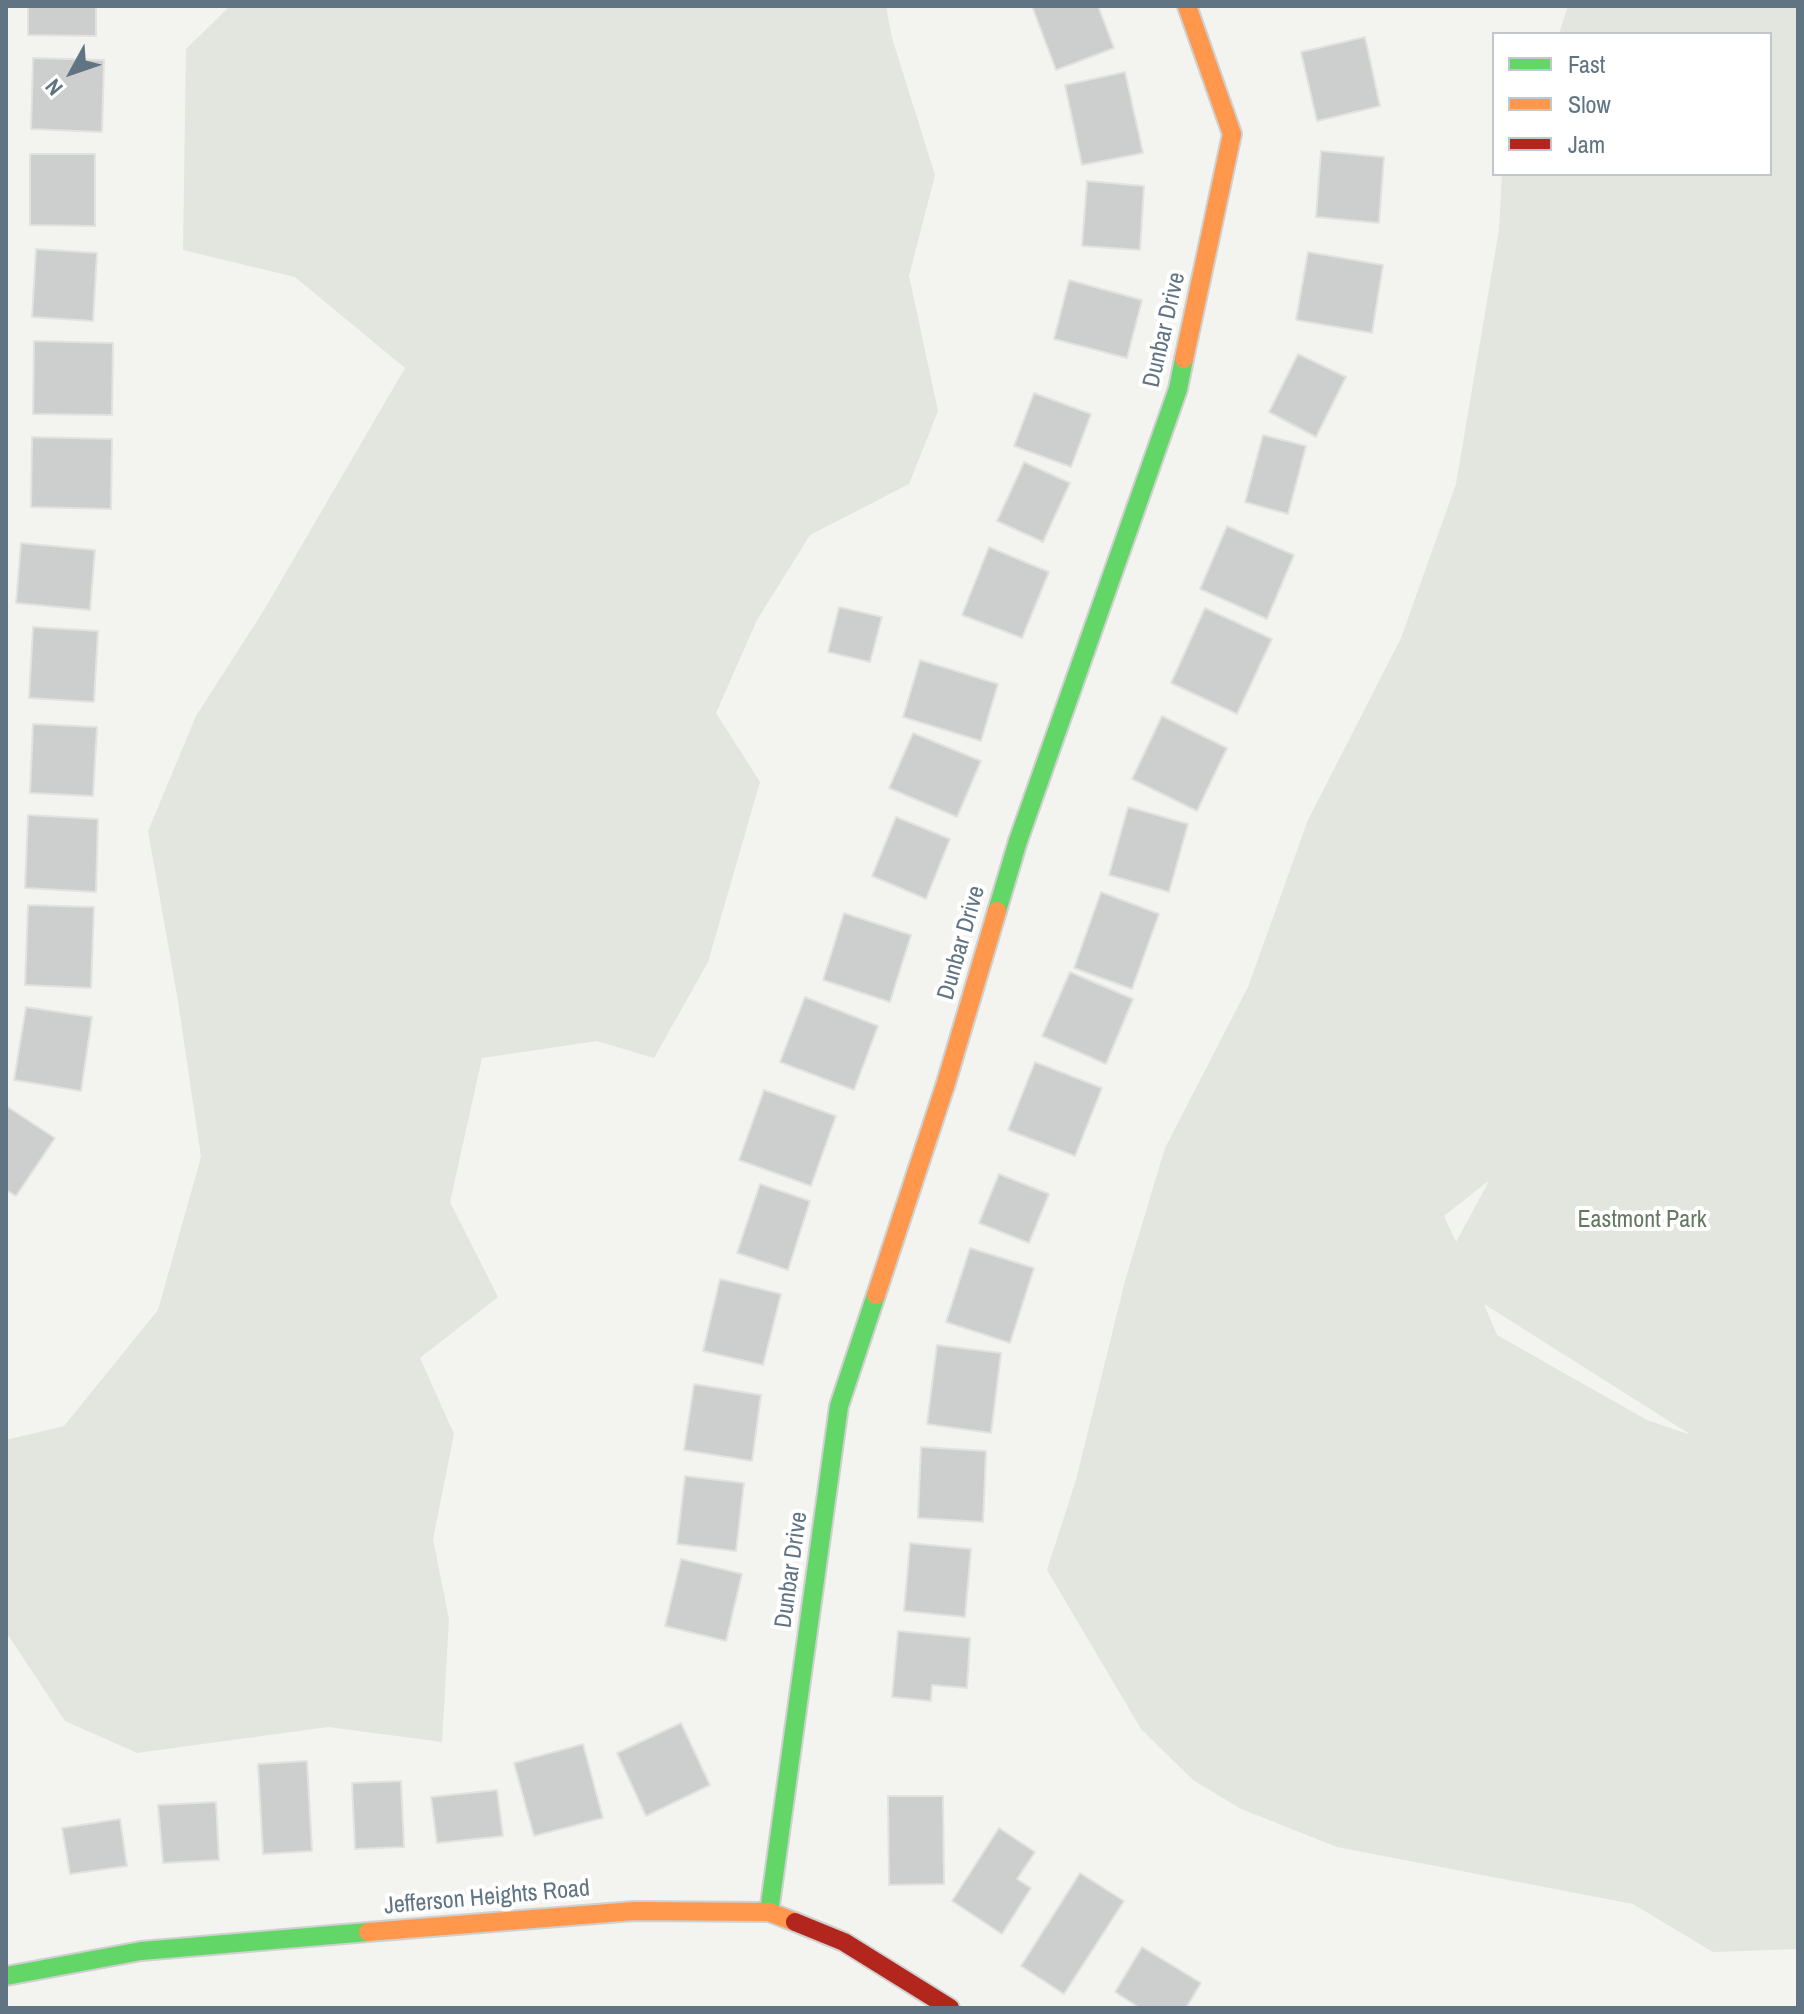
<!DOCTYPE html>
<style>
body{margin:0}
#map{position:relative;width:1804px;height:2014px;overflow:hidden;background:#f3f3f0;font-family:"Archivo Narrow",sans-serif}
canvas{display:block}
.frame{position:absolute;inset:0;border:8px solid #617483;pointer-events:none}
.legend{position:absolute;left:1492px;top:32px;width:280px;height:144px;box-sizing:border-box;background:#fff;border:2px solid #c0c7cd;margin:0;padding:10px 14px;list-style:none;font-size:24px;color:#617483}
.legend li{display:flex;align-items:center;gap:16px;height:40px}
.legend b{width:40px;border:2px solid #c0c7cd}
.north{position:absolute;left:32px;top:32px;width:80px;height:80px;-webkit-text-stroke:6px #fff;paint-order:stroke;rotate:230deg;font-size:22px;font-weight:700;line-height:32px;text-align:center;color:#617483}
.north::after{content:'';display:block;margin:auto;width:28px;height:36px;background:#617483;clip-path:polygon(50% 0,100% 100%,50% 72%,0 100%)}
</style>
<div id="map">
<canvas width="1804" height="2014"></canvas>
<div class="frame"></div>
<ul class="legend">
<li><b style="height:10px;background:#63d668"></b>Fast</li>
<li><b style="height:10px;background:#ff974d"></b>Slow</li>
<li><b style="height:10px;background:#b3261e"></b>Jam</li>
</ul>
<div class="north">N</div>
</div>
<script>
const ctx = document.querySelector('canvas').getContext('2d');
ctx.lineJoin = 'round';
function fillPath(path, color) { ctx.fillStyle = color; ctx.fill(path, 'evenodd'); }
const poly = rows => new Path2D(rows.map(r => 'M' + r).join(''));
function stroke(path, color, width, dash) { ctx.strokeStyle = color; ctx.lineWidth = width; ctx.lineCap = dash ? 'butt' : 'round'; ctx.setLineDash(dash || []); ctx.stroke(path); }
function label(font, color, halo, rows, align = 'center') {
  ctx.font = font + ' "Archivo Narrow",sans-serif'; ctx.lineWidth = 8; ctx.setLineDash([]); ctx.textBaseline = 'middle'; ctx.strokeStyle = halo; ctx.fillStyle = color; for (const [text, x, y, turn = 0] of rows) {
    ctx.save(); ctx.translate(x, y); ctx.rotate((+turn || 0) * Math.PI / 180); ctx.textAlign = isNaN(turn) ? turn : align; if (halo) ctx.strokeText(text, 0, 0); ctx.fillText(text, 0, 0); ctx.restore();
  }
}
const green = poly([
 [230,6,886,6,892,38,935,175,909,276,938,411,909,484,810,535,757,620,716,713,760,782,708,962,654,1058,597,1041,482,1058,450,1202,498,1297,420,1358,454,1434,433,1539,449,1619,442,1742,328,1727,137,1753,65,1721,6,1632,6,1440,64,1426,158,1310,201,1157,178,1001,148,831,196,716,264,610,405,368,295,277,183,250,186,49],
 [1568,6,1798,6,1798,1949,1713,1952,1633,1904,1337,1847,1241,1809,1193,1780,1141,1729,1047,1570,1076,1480,1125,1281,1165,1148,1248,987,1308,820,1401,638,1456,484,1499,230,1502,174,1770,174,1770,34,1559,34],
 [1487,1182,1488,1183,1456,1242,1444,1216],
 [1484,1304,1688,1433,1688,1434,1647,1420,1497,1335]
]);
const building = poly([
 [28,6,96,6,96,36,28,35,28,6],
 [1032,6,1098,6,1114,48,1056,70,1032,6],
 [1365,37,1380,106,1317,121,1301,52,1365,37],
 [33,58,104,60,102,132,31,129,33,58],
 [1125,72,1143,153,1082,165,1065,85,1125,72],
 [1321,151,1384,157,1379,223,1316,217,1321,151],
 [30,154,95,154,95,226,30,225,30,154],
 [1087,181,1144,186,1140,250,1082,246,1087,181],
 [36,249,97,253,93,321,32,317,36,249],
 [1308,252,1383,265,1372,333,1296,320,1308,252],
 [1069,280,1142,300,1127,358,1054,339,1069,280],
 [34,341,113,343,112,415,33,414,34,341],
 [1298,354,1346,377,1316,437,1269,412,1298,354],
 [1034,393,1091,414,1071,467,1014,446,1034,393],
 [1263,435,1306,446,1288,514,1245,502,1263,435],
 [32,437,112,439,111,509,31,507,32,437],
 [1024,462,1070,483,1043,542,997,521,1024,462],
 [1227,526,1294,555,1267,619,1200,589,1227,526],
 [21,543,95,550,90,610,16,603,21,543],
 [989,547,1049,572,1022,638,962,615,989,547],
 [839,607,882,617,870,662,828,652,839,607],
 [1205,608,1272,639,1237,714,1171,683,1205,608],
 [33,627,98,631,94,702,29,698,33,627],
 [920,660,998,684,981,741,903,717,920,660],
 [1162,716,1227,748,1197,811,1132,779,1162,716],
 [33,724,97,727,93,796,30,793,33,724],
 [913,733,981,761,957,817,889,788,913,733],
 [1128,807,1188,824,1169,892,1109,875,1128,807],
 [28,815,98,819,96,892,25,888,28,815],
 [896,817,950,839,926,899,872,876,896,817],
 [1101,892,1159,914,1132,989,1074,968,1101,892],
 [28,905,94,907,91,988,25,985,28,905],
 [844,913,911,935,890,1002,823,980,844,913],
 [1070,972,1133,999,1106,1064,1042,1036,1070,972],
 [805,997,878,1026,854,1090,780,1062,805,997],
 [26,1007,92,1017,81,1091,14,1080,26,1007],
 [1035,1062,1102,1088,1075,1156,1008,1130,1035,1062],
 [764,1090,836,1116,811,1186,739,1160,764,1090],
 [6,1106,55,1138,16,1196,6,1190,6,1106],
 [999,1174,1049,1194,1029,1243,979,1223,999,1174],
 [760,1184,810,1201,788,1270,737,1253,760,1184],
 [970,1248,1034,1268,1010,1343,946,1322,970,1248],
 [720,1279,781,1294,763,1365,703,1351,720,1279],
 [937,1345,1001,1353,991,1433,927,1424,937,1345],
 [694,1384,761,1395,752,1461,684,1450,694,1384],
 [921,1447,986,1451,983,1522,918,1518,921,1447],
 [685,1476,744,1483,736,1551,677,1544,685,1476],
 [910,1543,971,1549,965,1617,904,1611,910,1543],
 [681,1559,742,1574,726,1641,665,1626,681,1559],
 [898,1631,970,1638,967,1688,932,1685,931,1701,892,1697,898,1631],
 [681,1723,710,1785,646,1816,617,1753,681,1723],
 [583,1744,603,1818,534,1836,514,1763,583,1744],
 [307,1761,312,1851,263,1854,258,1764,307,1761],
 [401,1781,404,1847,355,1849,352,1783,401,1781],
 [497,1790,503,1836,437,1843,431,1797,497,1790],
 [888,1796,943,1796,944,1884,889,1885,888,1796],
 [216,1802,219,1860,163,1863,158,1805,216,1802],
 [120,1819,127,1866,70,1874,62,1828,120,1819],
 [999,1828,1035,1852,1017,1879,1031,1888,1002,1934,952,1901,999,1828],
 [1080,1873,1124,1901,1064,1994,1021,1966,1080,1873],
 [1142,1947,1201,1983,1186,2008,1140,2008,1115,1992,1142,1947]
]);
const fast = poly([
 [997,911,1018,841,1178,389,1184,359],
 [769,1912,839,1406,876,1295],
 [6,1976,141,1951,368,1932]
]);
const slow = poly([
 [1184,359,1232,134,1187,6],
 [876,1295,946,1083,997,911],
 [368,1932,634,1911,769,1912,795,1922]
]);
const jam = poly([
 [795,1922,844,1942,950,2008]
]);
const streetNames = [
 ["Dunbar Drive",1165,330,-77],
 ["Dunbar Drive",962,943,-74],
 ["Dunbar Drive",792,1570,-82],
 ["Jefferson Heights Road",487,1898,-5]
];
const parkNames = [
 ["Eastmont Park",1642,1221]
];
fillPath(green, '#e2e6de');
fillPath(building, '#cdcfce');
stroke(building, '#e2e2e0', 2);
stroke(fast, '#cfd1d0', 22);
stroke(slow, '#cfd1d0', 22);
stroke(jam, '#cfd1d0', 22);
stroke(fast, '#63d668', 18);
stroke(slow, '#ff974d', 18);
stroke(jam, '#b3261e', 18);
label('24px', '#617483', '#fff', streetNames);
label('24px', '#657960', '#fff', parkNames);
</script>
